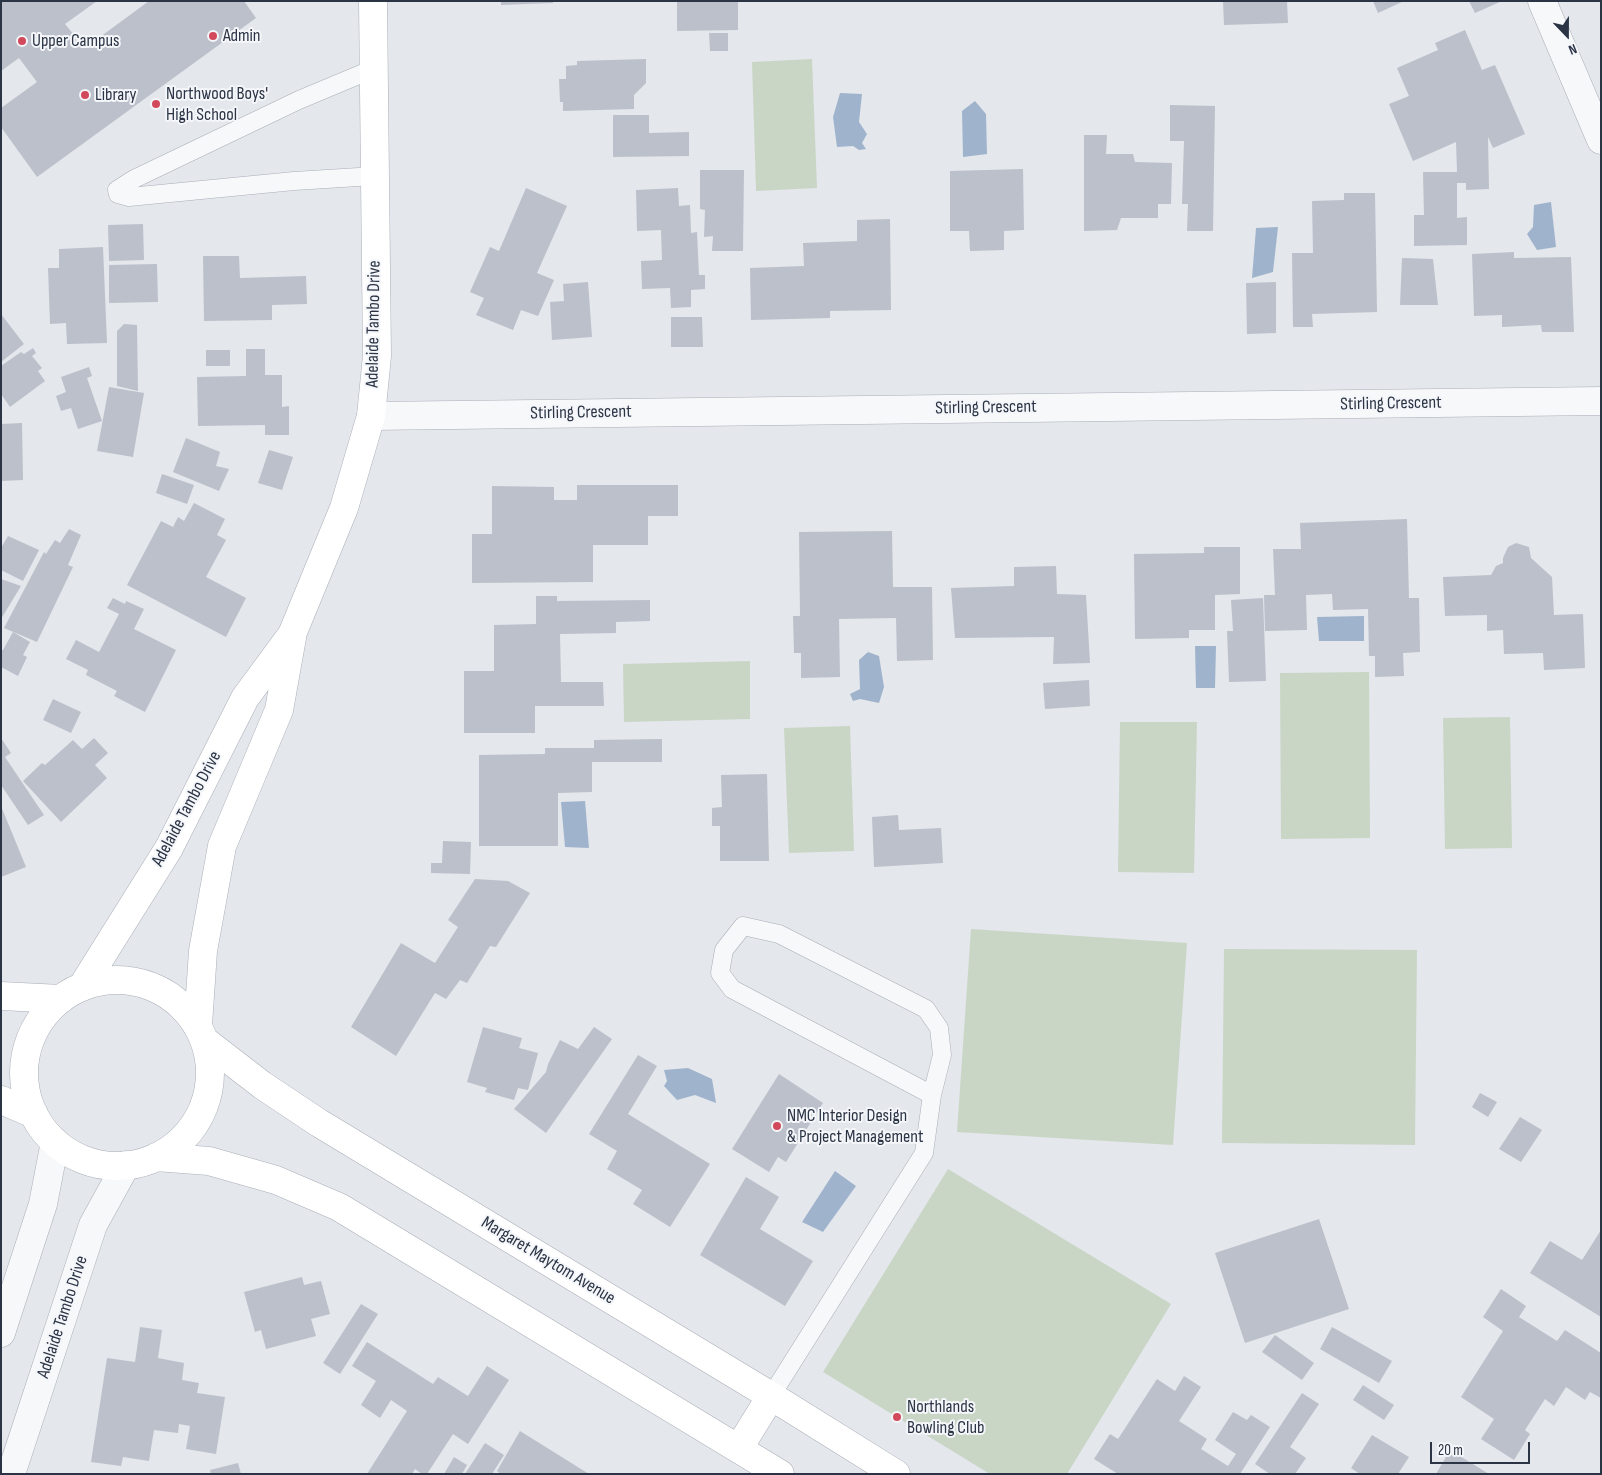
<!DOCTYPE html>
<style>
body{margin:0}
#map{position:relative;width:1602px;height:1475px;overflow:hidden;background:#e4e7ec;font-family:"Sofia Sans Condensed",sans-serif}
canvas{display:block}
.frame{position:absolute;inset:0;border:2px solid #2b3445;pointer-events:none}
.north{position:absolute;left:1542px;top:10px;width:50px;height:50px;-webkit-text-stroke:4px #f4f6f9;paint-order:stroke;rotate:158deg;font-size:14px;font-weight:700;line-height:20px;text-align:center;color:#2b3445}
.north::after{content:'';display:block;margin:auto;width:18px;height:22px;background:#2b3445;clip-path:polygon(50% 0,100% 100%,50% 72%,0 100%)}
.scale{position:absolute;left:1430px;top:1442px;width:100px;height:22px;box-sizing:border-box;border:2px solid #2b3445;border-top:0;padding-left:6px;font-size:15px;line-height:18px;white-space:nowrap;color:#2b3445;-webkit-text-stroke:4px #f4f6f9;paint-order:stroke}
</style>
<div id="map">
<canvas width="1602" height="1475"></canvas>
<div class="frame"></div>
<div class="north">N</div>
<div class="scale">20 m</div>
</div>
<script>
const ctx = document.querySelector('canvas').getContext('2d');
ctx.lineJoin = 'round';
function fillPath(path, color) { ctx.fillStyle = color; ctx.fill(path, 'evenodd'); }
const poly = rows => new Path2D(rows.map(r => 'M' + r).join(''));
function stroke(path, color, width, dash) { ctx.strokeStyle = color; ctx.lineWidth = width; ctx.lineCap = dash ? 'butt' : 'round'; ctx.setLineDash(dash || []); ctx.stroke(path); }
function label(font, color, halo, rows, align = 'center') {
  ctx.font = font + ' "Sofia Sans Condensed",sans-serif'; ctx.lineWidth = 4; ctx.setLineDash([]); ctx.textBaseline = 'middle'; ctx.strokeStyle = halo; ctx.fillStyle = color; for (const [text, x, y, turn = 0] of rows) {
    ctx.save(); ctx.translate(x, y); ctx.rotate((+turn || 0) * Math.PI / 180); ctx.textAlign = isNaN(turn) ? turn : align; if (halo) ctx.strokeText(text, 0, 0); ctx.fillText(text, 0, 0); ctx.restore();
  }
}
const green = poly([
 [812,59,817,188,756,191,752,62],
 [750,661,750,719,624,722,623,664],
 [1369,672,1370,838,1281,839,1280,673],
 [1510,717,1512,848,1445,849,1443,718],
 [1120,722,1197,722,1194,873,1118,872],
 [850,726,854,851,789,853,784,728],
 [971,929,1187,943,1173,1145,957,1132],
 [1224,949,1417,950,1415,1145,1222,1143],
 [948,1169,1171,1304,1067,1474,990,1474,823,1372]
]);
const water = poly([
 [840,93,862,94,859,122,867,134,862,143,866,149,859,150,853,146,837,147,833,117],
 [975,101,986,114,987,154,963,157,962,111],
 [1551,202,1556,247,1537,250,1527,234,1533,227,1534,205],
 [1278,227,1273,272,1252,278,1256,228],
 [1364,616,1364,641,1319,641,1317,617],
 [1195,646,1216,646,1215,688,1196,688],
 [868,652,879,656,884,687,879,703,860,699,853,701,850,694,860,689,859,660],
 [585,801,589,848,565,847,561,802],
 [688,1068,712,1079,716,1103,695,1095,677,1100,664,1086,667,1081,664,1070],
 [835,1171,856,1186,823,1232,802,1222]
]);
const building = poly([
 [1,1,97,1,65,24,85,48,149,1,244,1,256,18,37,177,1,127,1,108,37,82,19,58,1,71],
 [501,1,553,1,553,3,501,5],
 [677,1,738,1,738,30,677,31],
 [1223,1,1287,1,1288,23,1224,25],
 [1373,1,1404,1,1378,13],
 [1469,1,1502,1,1475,13],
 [1465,30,1482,70,1495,65,1525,134,1493,148,1488,137,1489,189,1466,190,1466,183,1457,183,1457,218,1467,217,1467,245,1414,246,1414,215,1424,215,1423,172,1457,172,1456,142,1413,161,1389,104,1409,96,1397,68,1438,50,1435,43],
 [709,33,728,33,728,51,710,51],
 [646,59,646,83,634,95,634,109,563,111,563,102,560,102,559,79,566,79,566,66,577,65,577,61],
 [1170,105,1215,106,1213,231,1187,231,1188,204,1182,204,1184,141,1170,141],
 [613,115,649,115,649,133,689,132,689,156,613,157],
 [1084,135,1107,135,1106,154,1133,154,1135,162,1172,163,1171,204,1158,204,1158,218,1121,218,1117,230,1084,231],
 [1023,169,1024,230,1004,231,1004,250,970,251,969,231,950,231,950,171],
 [700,170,744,170,743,251,712,251,713,236,704,237,705,210,700,209],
 [526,188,567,206,537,273,554,280,538,316,521,310,513,330,476,315,484,298,470,292,490,247,499,251],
 [678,188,679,206,690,205,691,233,697,232,699,275,705,275,705,289,691,290,691,307,671,308,670,288,642,289,641,261,662,260,661,230,637,231,636,190],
 [1344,193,1375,193,1377,312,1312,314,1313,327,1293,327,1292,253,1313,253,1312,201,1344,200],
 [890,219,891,310,830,311,830,318,751,320,750,268,804,266,803,243,857,241,857,220],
 [143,224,144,260,109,261,108,225],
 [103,247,107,343,67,344,66,323,50,324,48,268,59,268,59,249],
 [1514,252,1514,258,1571,257,1574,332,1542,332,1541,325,1502,327,1502,315,1474,316,1472,254],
 [203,256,239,256,240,278,306,276,307,304,272,305,272,320,204,321],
 [1402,258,1433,259,1438,305,1400,305],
 [157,264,158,302,109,303,109,265],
 [588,282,592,337,552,340,550,302,564,301,563,284],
 [1276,282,1276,333,1247,334,1246,283],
 [1,314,24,344,1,362],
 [671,317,702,317,703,347,671,347],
 [124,324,137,325,138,391,117,386,117,331],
 [33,348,36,353,32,356,42,368,38,371,45,381,10,407,1,394,1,366,21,352,24,354],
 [246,349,265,349,265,375,282,375,282,407,289,406,289,435,265,435,265,425,198,426,197,377,246,376],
 [206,350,230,350,230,366,206,366],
 [89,367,92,376,87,378,102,421,78,429,71,408,61,411,56,396,66,392,61,377],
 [109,387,144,393,133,457,97,451],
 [22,423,23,480,1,481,1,424],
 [186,438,220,452,216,466,229,469,219,491,173,472],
 [269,450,293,457,282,490,258,483],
 [162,474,194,485,187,504,156,493],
 [577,485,678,485,678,516,648,516,648,545,593,545,593,582,472,583,472,534,492,534,492,486,554,487,554,500,577,500],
 [194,503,225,519,217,535,226,540,206,577,246,598,226,637,127,585,161,521,173,527,178,517,184,521],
 [1407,519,1409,598,1419,598,1420,652,1403,653,1404,676,1375,677,1375,656,1369,656,1368,609,1333,610,1332,594,1306,595,1307,630,1265,631,1264,595,1275,595,1273,549,1301,549,1300,523],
 [69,529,81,535,68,565,73,567,37,642,4,628,44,552,46,554,55,540,60,543],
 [892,531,893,587,932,587,933,660,897,661,896,618,839,619,840,677,801,678,801,653,794,653,793,616,800,616,799,532],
 [8,536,39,550,23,581,1,570,1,548],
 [1516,543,1529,547,1531,558,1552,577,1554,615,1583,614,1585,668,1544,670,1543,653,1504,654,1503,630,1487,631,1487,615,1445,616,1443,577,1491,575,1496,566,1503,563,1503,558,1508,547],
 [1204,547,1240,547,1240,594,1215,595,1215,630,1189,630,1189,638,1135,639,1134,554,1204,553],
 [1056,566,1057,594,1086,595,1090,663,1053,664,1054,637,955,638,951,588,1014,586,1014,567],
 [1,579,21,586,1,619],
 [536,596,557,596,557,601,650,600,650,621,616,622,616,633,560,634,561,682,603,682,604,706,535,706,535,733,464,733,464,671,494,671,494,625,536,624],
 [113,598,125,604,126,601,144,609,134,629,176,650,145,712,114,696,117,691,86,675,88,670,66,659,76,640,99,652,119,614,107,608],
 [1263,598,1266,681,1229,682,1227,631,1233,631,1231,600],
 [13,632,30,642,23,655,27,657,18,676,1,667,1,650,3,650],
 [1089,680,1090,706,1045,709,1043,683],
 [53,699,81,712,71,733,43,720],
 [1,738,11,753,5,757,44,815,28,825,1,785],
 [94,738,108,753,95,765,107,778,61,822,23,781,42,763,45,765,73,740,82,749],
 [662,739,662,762,592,762,592,792,558,793,558,846,479,846,479,755,545,754,545,748,594,748,594,740],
 [767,774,769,861,720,861,720,826,712,826,712,808,722,807,721,775],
 [1,806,26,867,1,877],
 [898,815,899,830,941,828,943,863,874,867,872,817],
 [443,841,471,842,470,874,431,873,431,863,442,863],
 [475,879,508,881,530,893,496,947,490,946,467,983,460,980,446,999,435,993,396,1056,351,1027,401,943,435,963,458,927,448,920],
 [483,1027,522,1038,519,1048,538,1053,528,1090,518,1088,514,1100,485,1092,487,1088,467,1082],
 [594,1027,612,1039,546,1133,514,1109,546,1072,548,1064,560,1040,578,1049],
 [638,1055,657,1066,628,1114,710,1164,670,1227,633,1204,642,1190,607,1169,617,1151,589,1134],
 [779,1074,823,1103,786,1162,778,1157,769,1172,732,1149],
 [1480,1093,1497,1102,1488,1117,1472,1107],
 [1520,1117,1542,1130,1521,1162,1499,1149],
 [746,1177,779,1197,760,1229,813,1261,785,1306,700,1255],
 [1319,1219,1349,1309,1245,1343,1215,1253],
 [1601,1230,1601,1317,1530,1273,1550,1241,1582,1260],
 [302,1277,304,1285,321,1281,330,1314,311,1319,316,1336,266,1349,261,1330,255,1332,244,1292],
 [1501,1289,1526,1306,1519,1317,1557,1341,1565,1330,1601,1353,1601,1398,1590,1392,1585,1400,1566,1387,1554,1406,1545,1399,1525,1430,1530,1434,1514,1460,1481,1439,1494,1419,1461,1397,1503,1331,1483,1317],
 [361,1304,378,1314,340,1374,323,1363],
 [140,1327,162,1330,158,1358,184,1363,182,1380,199,1383,197,1393,225,1397,216,1454,186,1449,190,1426,179,1424,178,1433,154,1430,149,1461,123,1457,121,1466,91,1462,107,1358,135,1362],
 [1332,1327,1392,1361,1379,1383,1320,1349],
 [1275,1335,1314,1363,1302,1380,1262,1352],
 [367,1342,433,1384,438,1377,468,1396,487,1366,509,1380,468,1444,453,1434,427,1474,422,1474,415,1469,412,1474,367,1474,407,1411,391,1400,380,1418,361,1405,376,1381,352,1366],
 [1184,1376,1201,1387,1179,1421,1207,1439,1201,1449,1228,1466,1236,1454,1215,1440,1233,1412,1247,1420,1251,1415,1270,1427,1240,1474,1118,1474,1094,1459,1110,1434,1118,1439,1157,1379,1175,1391],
 [1363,1385,1394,1405,1384,1420,1353,1400],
 [1302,1393,1319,1404,1290,1447,1306,1458,1295,1474,1270,1474,1255,1464],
 [520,1431,589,1474,501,1474,497,1471],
 [1372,1435,1409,1457,1398,1474,1360,1474,1351,1468],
 [485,1443,504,1455,492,1474,465,1474],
 [1450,1450,1489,1474,1436,1474],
 [454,1457,467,1465,462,1474,444,1474],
 [238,1463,241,1474,211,1474,210,1470]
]);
const lane = poly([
 [373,69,299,100,134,179,117,190,118,194,129,197,294,181,375,176],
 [771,1396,924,1153,932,1095,942,1055,939,1028,926,1009,779,934,743,926,724,950,720,973,732,989,932,1095]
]);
const street = poly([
 [1542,1,1601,140],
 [371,416,1601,401],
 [1,1333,43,1204,55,1142],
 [11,1474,93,1225,126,1165]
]);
const secondary = poly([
 '24 1073a93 93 0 1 1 186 0a93 93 0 1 1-186 0Z',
 [82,987,169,848,245,698,290,637],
 [1,996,61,999],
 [198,1025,203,951,222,846,279,710,293,632,344,508,371,416,377,356,373,1],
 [205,1041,262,1085,319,1123,771,1396,896,1474],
 [1,1100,34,1114],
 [156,1157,209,1161,276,1180,339,1207,780,1474],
 [739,1448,771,1396]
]);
const markers = [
 [213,36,5,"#d1495b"],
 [22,41,5,"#d1495b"],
 [85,95,5,"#d1495b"],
 [156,104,5,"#d1495b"],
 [777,1126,5,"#d1495b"],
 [897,1417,5,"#d1495b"]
];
const poiNames = [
 ["Admin",223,36],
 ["Upper Campus",32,41],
 ["Northwood Boys'",166,94],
 ["High School",166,115],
 ["Library",95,95],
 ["NMC Interior Design",787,1116],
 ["& Project Management",787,1137],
 ["Northlands",907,1407],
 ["Bowling Club",907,1428]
];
const streetNames = [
 ["Adelaide Tambo Drive",374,324,-89],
 ["Stirling Crescent",1391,404,-1],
 ["Stirling Crescent",986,408,-1],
 ["Stirling Crescent",581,413,-1],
 ["Adelaide Tambo Drive",187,809,-62],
 ["Margaret Maytom Avenue",548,1261,31],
 ["Adelaide Tambo Drive",63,1317,-72]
];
fillPath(green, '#c9d6c5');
fillPath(water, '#9fb4cc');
fillPath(building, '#bbc0ca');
stroke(lane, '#a9aeb7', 19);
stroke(street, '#a9aeb7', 29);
stroke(secondary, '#a9aeb7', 29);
stroke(lane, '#f7f8fa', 18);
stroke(street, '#f7f8fa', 28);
stroke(secondary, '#fff', 28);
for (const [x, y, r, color] of markers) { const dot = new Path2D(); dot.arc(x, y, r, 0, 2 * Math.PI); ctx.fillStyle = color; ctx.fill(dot); stroke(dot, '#f4f6f9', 2); }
label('18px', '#2b3445', '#f4f6f9', poiNames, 'left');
label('18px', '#2b3445', '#f4f6f9', streetNames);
</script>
